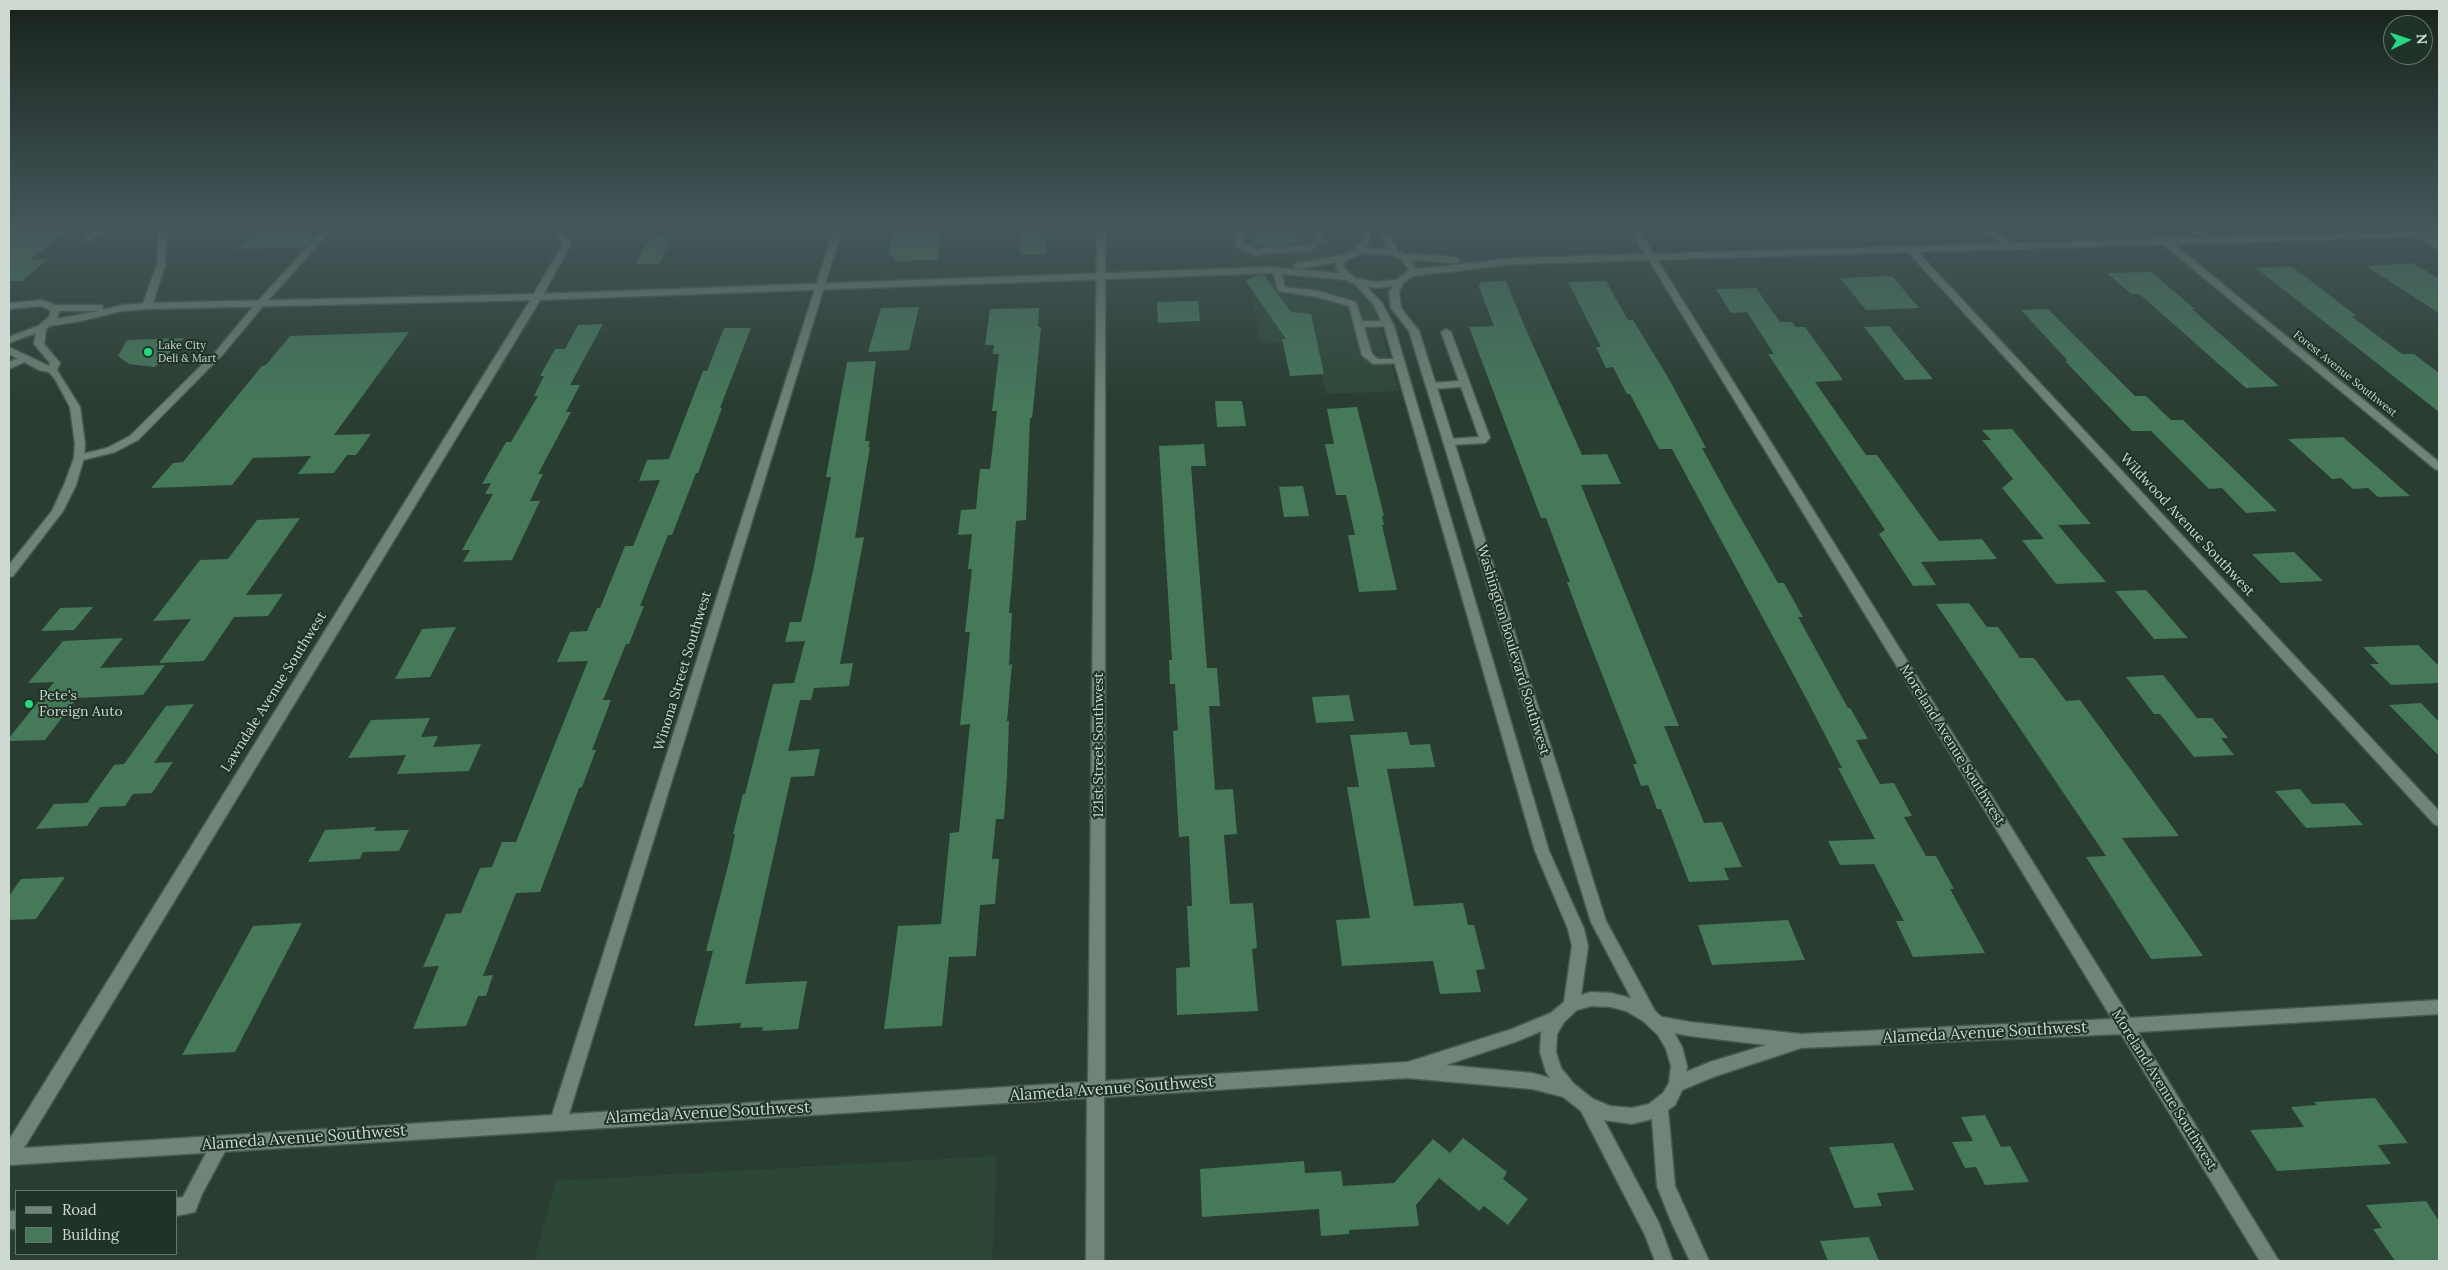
<!DOCTYPE html>
<style>
body{margin:0}
#map{position:relative;width:2448px;height:1270px;overflow:hidden;background:#2a3d31;font-family:Lora,serif}
canvas{display:block}
.frame{position:absolute;inset:0;border:10px solid #ced9d2;pointer-events:none}
.legend{position:absolute;left:15px;top:1190px;width:162px;height:65px;box-sizing:border-box;background:#203327;border:1px solid #66756b;margin:0;padding:6px 9px;list-style:none;font-size:15px;color:#ced9d2}
.legend li{display:flex;align-items:center;gap:10px;height:25px}
.legend b{width:25px;border:1px solid #66756b}
.north{position:absolute;left:2383px;top:15px;width:50px;height:50px;box-sizing:border-box;background:#203327;border:1px solid #66756b;border-radius:50%;rotate:86deg;font-size:14px;font-weight:700;line-height:20px;text-align:center;color:#ced9d2}
.north::after{content:'';display:block;margin:auto;width:18px;height:22px;background:#25d886;clip-path:polygon(50% 0,100% 100%,50% 72%,0 100%)}
</style>
<div id="map">
<canvas width="2448" height="1270"></canvas>
<div class="frame"></div>
<ul class="legend">
<li><b style="height:6px;background:#708577"></b>Road</li>
<li><b style="height:14px;background:#45795a"></b>Building</li>
</ul>
<div class="north">N</div>
</div>
<script>
const ctx = document.querySelector('canvas').getContext('2d');
ctx.lineJoin = 'round';
function fillPath(path, color) { ctx.fillStyle = color; ctx.fill(path, 'evenodd'); }
const poly = rows => new Path2D(rows.map(r => 'M' + r).join(''));
function stroke(path, color, width, dash) { ctx.strokeStyle = color; ctx.lineWidth = width; ctx.lineCap = dash ? 'butt' : 'round'; ctx.setLineDash(dash || []); ctx.stroke(path); }
function label(font, color, halo, rows, align = 'center') {
  ctx.font = font + ' Lora,serif'; ctx.lineWidth = 4; ctx.setLineDash([]); ctx.textBaseline = 'middle'; ctx.strokeStyle = halo; ctx.fillStyle = color; for (const [text, x, y, turn = 0] of rows) {
    ctx.save(); ctx.translate(x, y); ctx.rotate((+turn || 0) * Math.PI / 180); ctx.textAlign = isNaN(turn) ? turn : align; if (halo) ctx.strokeText(text, 0, 0); ctx.fillText(text, 0, 0); ctx.restore();
  }
}
const built = poly([
 [1227,229,1348,229,1357,259,1232,263],
 [1348,278,1368,289,1399,391,1326,394,1315,342,1260,343,1250,281],
 [997,1156,992,1261,534,1261,556,1181]
]);
const building = poly([
 [9,229,69,229,30,260,48,259,22,281,9,281],
 [257,229,313,229,313,238,305,247,237,249],
 [894,229,943,229,937,260,893,261,894,256,888,256],
 [1243,229,1297,229,1301,244,1266,245,1244,236],
 [1047,230,1045,254,1020,255,1022,231],
 [672,236,659,264,636,264,650,237],
 [2413,263,2439,279,2439,313,2366,266],
 [2291,266,2357,316,2351,316,2402,354,2414,354,2439,373,2439,412,2256,268],
 [2151,272,2195,309,2192,309,2279,386,2246,388,2144,298,2139,294,2131,294,2107,273],
 [1264,275,1291,312,1311,314,1324,374,1290,376,1282,339,1286,339,1246,281,1254,276],
 [1892,276,1919,308,1866,310,1840,278],
 [1506,281,1524,325,1582,455,1607,454,1621,484,1581,485,1679,726,1664,726,1704,823,1722,822,1742,867,1724,868,1729,880,1689,882,1661,809,1657,809,1648,785,1641,786,1633,764,1637,764,1584,628,1567,582,1570,582,1546,518,1541,518,1469,327,1494,326,1478,285,1481,285,1480,282],
 [1606,281,1628,320,1633,320,1669,379,1706,448,1702,448,1731,501,1778,583,1784,583,1803,617,1798,617,1848,708,1850,708,1868,739,1856,740,1880,784,1894,783,1912,816,1904,817,1926,856,1936,856,1954,889,1950,889,1985,953,1913,957,1896,921,1904,921,1874,864,1840,865,1828,841,1875,839,1838,768,1842,768,1806,698,1672,449,1659,449,1630,394,1627,394,1613,367,1606,368,1596,347,1601,347,1568,282],
 [1756,288,1780,322,1792,322,1796,327,1805,327,1843,380,1815,382,1866,455,1877,455,1939,541,1982,539,1997,559,1921,562,1936,585,1913,586,1879,534,1885,530,1768,354,1774,354,1747,312,1731,313,1716,289],
 [1198,301,1200,321,1158,323,1157,302],
 [919,307,909,350,868,352,881,308],
 [1039,308,1038,327,1041,327,1033,409,1032,418,1030,418,1026,520,1016,521,1012,581,1009,613,1012,613,1009,665,1012,664,1007,721,1009,721,1007,776,1004,819,996,819,992,859,999,859,995,904,980,905,976,956,949,957,942,1026,884,1029,898,926,941,924,950,833,959,832,970,724,960,725,970,632,965,632,972,569,968,569,972,534,958,535,961,510,976,509,980,469,990,469,997,411,992,411,999,354,993,354,994,345,985,345,990,309],
 [2048,309,2135,396,2146,396,2171,420,2183,420,2277,511,2246,513,2222,488,2209,489,2151,431,2132,431,2065,361,2068,361,2021,310],
 [603,324,570,385,580,385,566,412,571,412,538,474,543,474,530,501,540,501,512,560,463,562,470,550,462,550,493,494,485,494,491,483,482,484,506,442,511,442,538,396,534,396,544,376,540,376,555,349,565,349,578,325],
 [1889,326,1933,379,1905,380,1864,327],
 [724,328,751,328,720,408,722,408,698,473,696,473,672,535,668,535,640,606,644,606,629,644,626,644,603,700,611,700,592,750,596,750,582,787,579,788,540,892,516,893,483,976,493,975,486,996,478,996,466,1026,413,1029,439,966,423,967,446,914,461,913,480,868,492,867,502,842,516,842,588,661,557,662,570,632,587,631,597,608,600,608,625,546,633,546,660,480,639,481,647,460,669,459,703,371,707,371],
 [409,332,334,435,371,434,356,455,347,455,334,473,298,474,311,456,253,458,232,485,151,488,173,463,183,462,262,366,266,365,290,336],
 [184,338,155,367,129,364,118,356,127,340],
 [876,361,865,441,870,441,868,447,870,447,855,538,864,537,840,664,853,663,849,686,814,688,811,700,800,700,788,751,820,749,814,776,791,777,745,984,807,981,798,1029,762,1031,763,1027,740,1028,741,1023,694,1026,713,951,706,951,730,858,735,834,733,834,743,794,745,794,773,684,794,683,805,641,785,642,790,622,801,622,813,571,831,477,826,477,847,362],
 [1215,401,1242,401,1246,426,1217,427],
 [1357,407,1384,516,1382,516,1384,525,1382,525,1397,590,1359,592,1348,535,1355,535,1346,495,1336,495,1325,444,1334,444,1327,409],
 [2012,429,2091,524,2058,525,2106,582,2056,584,2022,540,2044,539,2002,488,2013,479,1982,440,1991,440,1982,430],
 [2343,437,2410,496,2378,497,2368,488,2353,489,2341,478,2332,479,2288,439],
 [1204,444,1206,466,1191,466,1207,668,1217,668,1220,706,1209,706,1215,790,1233,789,1237,834,1224,835,1230,904,1253,903,1257,948,1252,949,1258,1011,1177,1015,1176,968,1190,967,1187,906,1192,906,1189,836,1179,837,1173,731,1178,730,1175,684,1170,684,1169,660,1172,660,1159,446],
 [1303,486,1309,516,1284,517,1279,487],
 [300,518,246,595,283,594,268,616,234,617,204,661,159,663,191,619,153,621,200,560,228,559,257,520],
 [2294,552,2323,581,2281,583,2252,554],
 [2146,590,2188,638,2154,639,2115,591],
 [1969,603,1987,627,1998,627,2020,658,2034,658,2066,701,2080,700,2179,836,2122,838,2203,956,2151,959,2086,857,2106,856,1936,604],
 [93,607,74,630,41,631,60,608],
 [456,627,430,677,395,679,422,629],
 [123,638,100,668,165,665,143,695,77,698,45,740,9,741,9,738,54,682,28,683,63,641],
 [2418,645,2439,666,2439,683,2391,685,2370,664,2379,664,2363,647],
 [2163,675,2197,718,2212,718,2228,738,2221,738,2234,755,2194,757,2160,714,2154,714,2126,677],
 [1349,695,1354,721,1316,723,1312,697],
 [2421,703,2439,722,2439,756,2389,705],
 [194,704,154,763,173,762,152,793,133,794,125,806,100,807,87,826,36,829,54,804,87,803,114,765,124,764,166,706],
 [430,718,421,737,438,736,433,747,481,744,469,771,397,774,406,755,348,758,371,720],
 [1407,732,1410,745,1430,744,1435,767,1387,769,1414,906,1463,903,1468,925,1474,925,1485,969,1476,970,1481,992,1440,994,1433,961,1342,966,1336,920,1370,918,1347,787,1359,787,1350,735],
 [2300,789,2312,804,2344,803,2363,825,2306,828,2275,791],
 [376,827,374,831,409,830,399,851,363,852,360,859,308,862,325,830],
 [65,877,36,919,9,920,9,896,21,879],
 [1788,920,1805,960,1712,965,1698,925],
 [302,923,235,1052,182,1055,253,926],
 [2375,1098,2408,1143,2378,1145,2391,1164,2277,1171,2250,1130,2304,1127,2291,1107,2317,1105,2314,1102],
 [1985,1115,2001,1147,2010,1146,2029,1182,1985,1185,1976,1167,1965,1168,1952,1142,1973,1141,1961,1117],
 [1463,1138,1507,1172,1503,1179,1528,1199,1508,1225,1484,1206,1479,1211,1439,1178,1416,1205,1419,1226,1349,1230,1349,1234,1321,1236,1319,1209,1202,1217,1200,1169,1304,1161,1305,1173,1341,1171,1343,1186,1394,1183,1433,1139,1450,1153],
 [1893,1143,1914,1190,1877,1193,1882,1206,1854,1208,1829,1147],
 [2426,1201,2439,1221,2439,1261,2395,1261,2373,1229,2382,1228,2366,1205],
 [1869,1237,1879,1261,1828,1261,1820,1241]
]);
const service = poly([
 [94,229,103,229,90,241,84,241,84,237,94,229],
 [552,229,560,229,571,244,570,246,564,246,552,229],
 [1233,229,1241,229,1244,244,1258,250,1266,247,1309,246,1315,240,1313,229,1321,229,1323,240,1311,251,1267,253,1258,256,1237,247,1233,229],
 [1277,268,1281,271,1285,287,1318,291,1356,302,1362,321,1391,321,1391,325,1388,326,1364,327,1372,354,1378,359,1402,359,1402,363,1373,364,1362,355,1349,306,1317,297,1278,291,1273,271,1277,268],
 [1446,329,1451,332,1490,438,1485,443,1449,445,1444,442,1449,439,1479,437,1461,387,1431,389,1426,386,1431,383,1459,381,1441,332,1446,329],
 [26,355,31,358,29,360,9,369,9,362,26,355],
 [220,1136,226,1138,229,1144,202,1194,195,1212,176,1216,176,1198,183,1197,214,1138,220,1136],
 [9,1211,16,1211,16,1229,9,1229,9,1211]
]);
const minor = poly([
 [159,229,167,229,165,265,152,306,147,309,142,306,157,265,159,229],
 [324,229,332,229,263,306,224,353,138,440,115,452,79,461,75,460,74,458,75,456,107,448,130,436,218,349,257,302,324,229],
 [834,229,842,229,569,1114,1088,1082,1097,229,1105,229,1105,1081,1408,1062,1512,1029,1558,1010,1564,1012,1566,1017,1564,1022,1515,1042,1446,1065,1532,1073,1574,1084,1577,1090,1574,1096,1568,1098,1532,1089,1407,1078,1104,1097,1104,1261,1086,1261,1087,1098,9,1165,9,1140,529,302,563,244,567,241,571,244,539,302,24,1148,552,1115,834,229],
 [1630,229,1638,229,2130,1018,2439,1000,2439,1014,2138,1032,2279,1261,2260,1261,2121,1034,1801,1048,1713,1077,1677,1092,1671,1090,1669,1084,1671,1078,1710,1062,1766,1045,1690,1036,1657,1030,1651,1028,1649,1023,1651,1018,1657,1016,1690,1022,1801,1034,2112,1019,1630,229],
 [1986,229,1994,229,2013,246,2013,250,2007,250,1986,229],
 [2191,229,2200,229,2215,241,2208,243,2191,229],
 [2407,229,2416,229,2439,243,2439,250,2407,229],
 [2163,240,2169,240,2439,462,2439,470,2435,469,2163,244,2163,240],
 [1909,249,1915,249,2439,811,2439,826,2434,824,1909,253,1909,249]
]);
const tertiary = poly([
 [2439,231,2439,236,1516,264,1411,276,1407,273,1411,270,1516,258,2439,231],
 [1404,254,1456,257,1460,260,1456,263,1401,259,1401,255,1404,254],
 [1344,255,1347,256,1347,260,1297,269,1293,266,1297,263,1344,255],
 [1271,267,1347,274,1351,277,1347,280,1271,273,537,300,147,309,122,311,81,321,50,326,46,329,44,344,60,363,57,370,80,407,85,444,84,458,76,485,63,511,13,576,9,577,9,565,52,511,64,485,74,458,75,444,70,407,55,379,49,372,39,370,9,354,9,347,49,366,50,363,34,344,36,333,9,343,9,337,38,326,50,316,50,310,41,306,9,309,9,303,42,300,55,305,100,305,103,306,103,310,122,305,147,303,537,294,1271,267],
 [59,311,99,311,57,319,59,311]
]);
const secondary = poly([
 [1363,229,1371,229,1369,242,1365,248,1388,249,1378,229,1386,229,1398,251,1407,255,1416,268,1414,275,1403,283,1399,292,1401,308,1419,331,1606,921,1655,1011,1670,1025,1682,1047,1687,1066,1685,1084,1675,1105,1668,1110,1675,1186,1709,1261,1690,1261,1670,1219,1657,1186,1652,1119,1632,1124,1604,1120,1659,1223,1673,1261,1655,1261,1645,1235,1581,1111,1562,1096,1546,1072,1540,1052,1541,1033,1552,1012,1564,1002,1572,946,1568,929,1535,851,1384,326,1373,304,1354,283,1349,282,1336,269,1336,263,1341,256,1353,251,1361,242,1363,229],
 [1363,253,1393,255,1401,259,1408,268,1407,272,1396,280,1376,282,1355,278,1344,268,1344,263,1347,260,1363,253],
 [1366,286,1376,288,1393,286,1389,292,1391,308,1409,331,1591,922,1631,998,1611,993,1591,992,1581,995,1588,946,1584,929,1549,851,1394,326,1382,303,1366,286],
 [1591,1006,1611,1007,1626,1011,1643,1021,1658,1035,1666,1049,1671,1066,1669,1083,1663,1093,1649,1104,1632,1108,1610,1106,1593,1099,1574,1084,1561,1068,1556,1052,1557,1034,1564,1022,1577,1010,1591,1006]
]);
const markers = [
 [148,352,5,"#25d886"],
 [29,704,5,"#25d886"]
];
const farPoinames = [
 ["Lake City",158,346],
 ["Deli & Mart",158,359]
];
const farStreetnames = [
 ["Forest Avenue Southwest",2345,374,39]
];
const streetNames = [
 ["Wildwood Avenue Southwest",2187,525,47],
 ["Washington Boulevard Southwest",1513,650,73],
 ["Winona Street Southwest",683,671,-73],
 ["Lawndale Avenue Southwest",274,692,-58],
 ["121st Street Southwest",1099,745,-90],
 ["Moreland Avenue Southwest",1952,745,58],
 ["Moreland Avenue Southwest",2164,1090,58]
];
const poiNames = [
 ["Pete's",39,696],
 ["Foreign Auto",39,712]
];
const nearStreetnames = [
 ["Alameda Avenue Southwest",1985,1033,-3],
 ["Alameda Avenue Southwest",1112,1089,-4],
 ["Alameda Avenue Southwest",708,1113,-3],
 ["Alameda Avenue Southwest",304,1138,-4]
];
fillPath(built, '#2d4737');
fillPath(building, '#45795a');
stroke(service, '#4a5a50', 3);
stroke(minor, '#4a5a50', 3);
stroke(tertiary, '#4a5a50', 3);
stroke(secondary, '#4a5a50', 3);
fillPath(service, '#708577');
fillPath(minor, '#708577');
fillPath(tertiary, '#708577');
fillPath(secondary, '#708577');
const sky = ctx.createLinearGradient(0, 0, 0, 406);
sky.addColorStop(0, '#17221b');
sky.addColorStop(0.56, '#44575a');
sky.addColorStop(1, '#44575a00');
ctx.fillStyle = sky;
ctx.fillRect(0, 0, 2448, 406);
for (const [x, y, r, color] of markers) { const dot = new Path2D(); dot.arc(x, y, r, 0, 2 * Math.PI); ctx.fillStyle = color; ctx.fill(dot); stroke(dot, '#203327', 2); }
label('11px', '#ced9d2', '#203327', farPoinames, 'left');
label('11px', '#ced9d2', '#203327', farStreetnames);
label('14px', '#ced9d2', '#203327', streetNames);
label('14px', '#ced9d2', '#203327', poiNames, 'left');
label('16px', '#ced9d2', '#203327', nearStreetnames);
</script>
